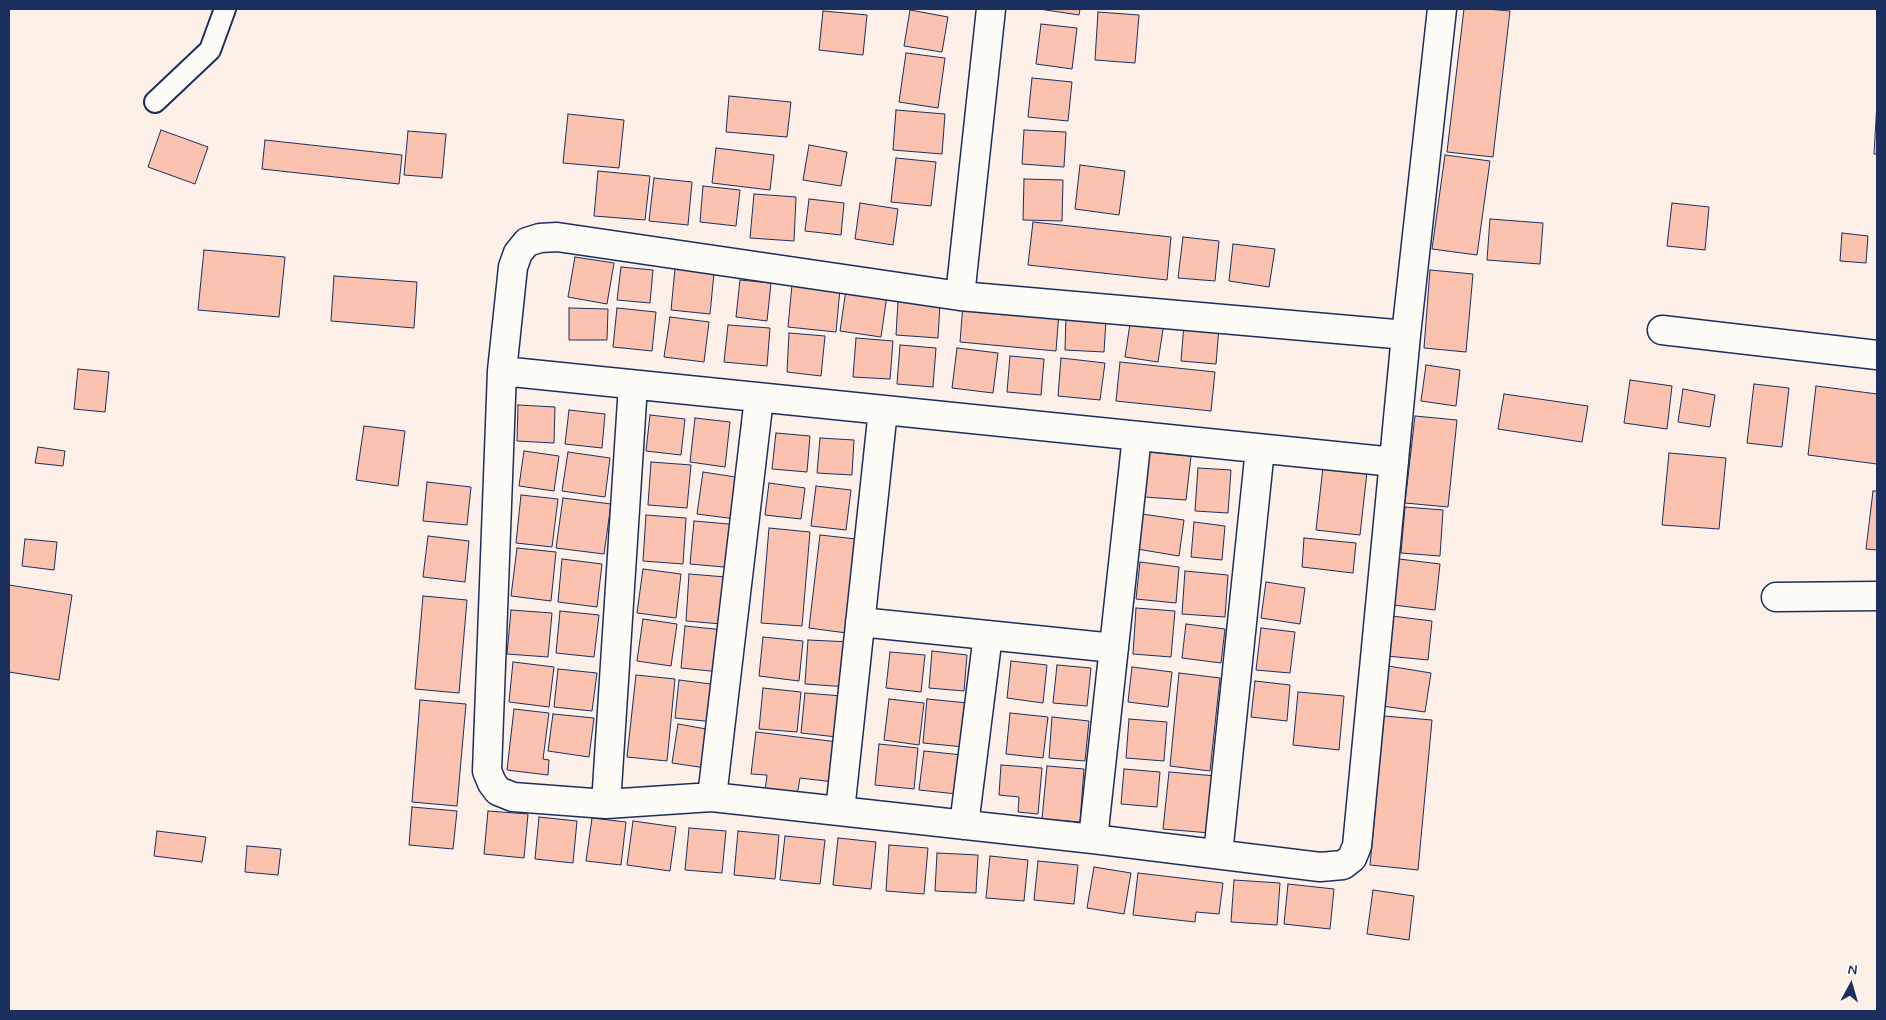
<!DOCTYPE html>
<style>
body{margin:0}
#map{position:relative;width:1886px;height:1020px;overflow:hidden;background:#fcf0e9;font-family:Mynerve,sans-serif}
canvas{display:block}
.frame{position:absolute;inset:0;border:10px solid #1b2f5e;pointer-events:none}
.north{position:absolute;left:1826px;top:960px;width:50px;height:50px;-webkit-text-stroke:4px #fdfcf7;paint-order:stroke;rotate:6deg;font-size:14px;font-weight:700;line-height:20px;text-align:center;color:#1b2f5e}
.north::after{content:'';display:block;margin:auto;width:18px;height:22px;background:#1b2f5e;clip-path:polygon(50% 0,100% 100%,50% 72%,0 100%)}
</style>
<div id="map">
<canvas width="1886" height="1020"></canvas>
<div class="frame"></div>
<div class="north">N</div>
</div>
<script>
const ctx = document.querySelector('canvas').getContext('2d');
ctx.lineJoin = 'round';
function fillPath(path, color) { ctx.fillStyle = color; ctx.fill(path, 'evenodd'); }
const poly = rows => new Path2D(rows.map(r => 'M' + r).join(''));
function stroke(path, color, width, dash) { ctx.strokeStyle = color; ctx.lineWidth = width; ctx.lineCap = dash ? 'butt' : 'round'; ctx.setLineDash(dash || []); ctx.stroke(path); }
const building = poly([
 [1039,9,1080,9,1079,15,1039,9],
 [1464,9,1487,9,1510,11,1493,157,1447,152,1464,9],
 [910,10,948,17,942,52,904,46,910,10],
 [823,11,867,15,863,55,819,50,823,11],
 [1098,12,1139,15,1135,63,1095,60,1098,12],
 [1041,24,1077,28,1072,69,1036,64,1041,24],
 [906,53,945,58,938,108,899,102,906,53],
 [1032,78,1072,82,1068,121,1028,117,1032,78],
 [729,96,791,102,787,137,726,132,729,96],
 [1877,102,1877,154,1874,154,1877,102],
 [896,110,945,114,942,154,893,150,896,110],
 [568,114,624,120,619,168,563,163,568,114],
 [161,130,208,147,195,184,148,167,161,130],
 [1024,130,1066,132,1064,167,1022,164,1024,130],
 [408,131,446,134,442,178,404,175,408,131],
 [265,140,402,155,399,184,262,169,265,140],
 [809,145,847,152,841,186,803,180,809,145],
 [716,148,774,155,770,190,712,183,716,148],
 [1445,155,1490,161,1477,255,1432,249,1445,155],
 [896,158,936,162,931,206,891,202,896,158],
 [1080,165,1125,171,1119,215,1075,209,1080,165],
 [598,171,650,176,645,220,594,216,598,171],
 [654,178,692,182,688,225,649,221,654,178],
 [1024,179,1063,180,1062,221,1023,220,1024,179],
 [703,186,740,190,736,226,700,222,703,186],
 [754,194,796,197,794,241,750,238,754,194],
 [809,199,844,203,841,235,805,231,809,199],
 [860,203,898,209,893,245,855,239,860,203],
 [1672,203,1709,207,1705,250,1667,246,1672,203],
 [1490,219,1543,223,1540,264,1487,260,1490,219],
 [1033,222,1171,237,1167,280,1028,265,1033,222],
 [1842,233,1868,236,1866,263,1840,261,1842,233],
 [1183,237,1219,241,1215,281,1178,278,1183,237],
 [1233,244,1275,249,1269,287,1229,281,1233,244],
 [204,250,285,257,279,317,198,310,204,250],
 [575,257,614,263,607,304,568,297,575,257],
 [621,267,653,270,650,303,617,300,621,267],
 [675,269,714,273,710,314,671,310,675,269],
 [1430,270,1473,274,1466,352,1424,348,1430,270],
 [334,276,417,282,414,328,331,321,334,276],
 [740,280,771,283,767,321,736,317,740,280],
 [792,285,840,289,836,332,788,327,792,285],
 [846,290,887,295,881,337,840,331,846,290],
 [898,301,940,303,938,338,896,335,898,301],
 [963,304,1059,312,1056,351,960,342,963,304],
 [569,308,608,309,607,340,569,340,569,308],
 [617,308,656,312,652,351,613,347,617,308],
 [670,317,709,322,704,362,664,357,670,317],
 [1066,317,1106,320,1104,352,1065,350,1066,317],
 [1131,317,1164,323,1158,362,1125,357,1131,317],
 [1184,324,1219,327,1216,364,1181,361,1184,324],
 [728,325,770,328,767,366,724,362,728,325],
 [789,333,825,336,821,376,787,372,789,333],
 [856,338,893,341,890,379,853,377,856,338],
 [900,345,936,348,933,387,897,384,900,345],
 [957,348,998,353,993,393,952,388,957,348],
 [1010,356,1044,359,1041,395,1007,392,1010,356],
 [1061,358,1105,363,1100,400,1058,396,1061,358],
 [1120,362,1215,372,1211,411,1116,401,1120,362],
 [1426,365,1460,370,1456,406,1421,401,1426,365],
 [78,369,109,372,105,412,74,409,78,369],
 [1630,380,1672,386,1667,429,1624,423,1630,380],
 [1754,384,1789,388,1782,447,1747,443,1754,384],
 [1816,386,1877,394,1877,464,1808,455,1816,386],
 [1683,389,1715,395,1710,427,1678,422,1683,389],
 [1504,394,1588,406,1582,442,1498,429,1504,394],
 [518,405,555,407,554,443,517,441,518,405],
 [569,410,605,414,602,448,565,444,569,410],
 [650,415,685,419,681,455,646,451,650,415],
 [1415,416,1457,420,1448,507,1405,503,1415,416],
 [695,418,730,422,725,467,690,462,695,418],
 [364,426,405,431,398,486,356,480,364,426],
 [776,433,810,436,807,472,772,469,776,433],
 [820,438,854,440,852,475,817,473,820,438],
 [38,447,65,451,63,466,35,463,38,447],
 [524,451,559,456,554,491,519,486,524,451],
 [568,452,610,458,605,497,562,491,568,452],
 [1149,452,1191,456,1186,500,1145,497,1149,452],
 [1669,453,1726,458,1719,529,1662,525,1669,453],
 [651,462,691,465,687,508,648,505,651,462],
 [1323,467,1367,472,1360,535,1316,530,1323,467],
 [1198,468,1231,470,1228,513,1195,511,1198,468],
 [703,472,742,478,736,519,697,514,703,472],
 [427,482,471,487,467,525,423,521,427,482],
 [769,483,805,488,801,519,765,515,769,483],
 [816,486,851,490,846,530,811,526,816,486],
 [1873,491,1877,491,1877,550,1866,549,1873,491],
 [521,495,558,499,552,547,516,543,521,495],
 [563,498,611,504,604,554,556,548,563,498],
 [1405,507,1443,510,1440,556,1401,553,1405,507],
 [1142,514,1184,520,1179,556,1137,549,1142,514],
 [646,515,686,518,683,564,643,561,646,515],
 [694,521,740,525,735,568,690,564,694,521],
 [1194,522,1225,526,1222,560,1191,557,1194,522],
 [769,528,810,532,802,626,761,623,769,528],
 [820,535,865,540,854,634,809,628,820,535],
 [428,536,469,541,465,582,423,577,428,536],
 [1304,538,1356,543,1353,573,1302,567,1304,538],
 [25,539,57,542,54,570,22,566,25,539],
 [517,548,556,552,551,601,511,596,517,548],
 [562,559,602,564,597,607,558,602,562,559],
 [1399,559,1440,564,1435,610,1393,605,1399,559],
 [1140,562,1179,567,1176,603,1136,599,1140,562],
 [643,569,681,574,676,618,637,613,643,569],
 [1185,571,1228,575,1225,617,1182,614,1185,571],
 [689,574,726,577,722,624,686,621,689,574],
 [1266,582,1305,588,1300,624,1261,618,1266,582],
 [9,585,72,595,59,680,9,672,9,585],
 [423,596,467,600,459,693,415,689,423,596],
 [1136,608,1175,611,1171,657,1133,654,1136,608],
 [511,610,552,613,548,657,507,654,511,610],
 [560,611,599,615,594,657,556,653,560,611],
 [1392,616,1432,621,1428,660,1387,656,1392,616],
 [643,619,677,624,671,666,637,661,643,619],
 [1186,624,1225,629,1221,663,1182,658,1186,624],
 [685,626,724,630,720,672,681,668,685,626],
 [1261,628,1295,632,1290,673,1256,670,1261,628],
 [763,637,803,641,799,681,759,676,763,637],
 [808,640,851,642,848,687,805,684,808,640],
 [932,651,967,655,964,691,929,688,932,651],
 [890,652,925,655,921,692,886,688,890,652],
 [1011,661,1047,665,1043,703,1007,698,1011,661],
 [513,662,554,667,549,707,509,702,513,662],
 [1057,665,1091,668,1087,706,1053,703,1057,665],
 [1388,666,1431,673,1425,712,1382,706,1388,666],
 [1132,667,1172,672,1168,707,1128,702,1132,667],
 [558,669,597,673,592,711,554,707,558,669],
 [1179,673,1220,678,1210,771,1170,766,1179,673],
 [636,675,675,679,667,761,627,757,636,675],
 [679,680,719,685,714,722,675,718,679,680],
 [1255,681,1290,685,1287,721,1251,717,1255,681],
 [763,688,801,692,797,732,759,729,763,688],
 [1298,692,1344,696,1339,750,1293,745,1298,692],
 [805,693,842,696,837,737,801,733,805,693],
 [889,699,924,703,919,745,884,740,889,699],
 [927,699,968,703,964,747,923,743,927,699],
 [420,700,466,704,457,806,412,802,420,700],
 [514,709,549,713,543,759,549,760,548,775,507,770,514,709],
 [1010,713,1048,717,1043,758,1006,754,1010,713],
 [553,714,594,718,589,757,548,751,553,714],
 [1384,716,1432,720,1418,870,1370,865,1384,716],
 [1052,717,1089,721,1085,761,1049,758,1052,717],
 [1129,719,1167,722,1164,761,1126,758,1129,719],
 [678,724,712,730,706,768,672,763,678,724],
 [756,732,838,742,834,782,800,778,797,796,765,792,767,775,751,774,756,732],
 [879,744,918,748,914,789,875,785,879,744],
 [924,751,962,755,957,794,919,790,924,751],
 [1001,765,1042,768,1038,814,1018,812,1019,797,999,795,1001,765],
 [1047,766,1084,769,1080,822,1042,819,1047,766],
 [1124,769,1160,772,1157,807,1121,804,1124,769],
 [1169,772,1216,776,1210,833,1163,829,1169,772],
 [412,807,457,811,453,849,409,845,412,807],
 [488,811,528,814,524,858,484,854,488,811],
 [539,817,577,821,573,863,535,859,539,817],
 [592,818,626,822,621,865,586,861,592,818],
 [633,821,676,827,670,871,627,865,633,821],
 [689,828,726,831,722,873,685,870,689,828],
 [157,831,206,837,202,862,154,856,157,831],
 [738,831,779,835,775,879,734,875,738,831],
 [785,836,825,840,820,884,780,880,785,836],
 [838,838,876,842,871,889,833,885,838,838],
 [889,845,928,848,924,894,886,891,889,845],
 [247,846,281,849,278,875,245,872,247,846],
 [937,853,978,855,976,893,935,891,937,853],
 [990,856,1028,860,1024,901,986,898,990,856],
 [1038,861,1078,865,1074,904,1034,900,1038,861],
 [1094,867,1131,873,1124,914,1087,908,1094,867],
 [1138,873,1223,883,1219,914,1196,912,1195,922,1133,915,1138,873],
 [1234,880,1280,883,1277,925,1231,922,1234,880],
 [1288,884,1334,889,1330,929,1284,924,1288,884],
 [1373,890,1414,896,1409,940,1367,934,1373,890]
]);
const service = poly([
 [155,102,210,50,225,9]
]);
const minor = poly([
 [960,296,991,9],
 [1662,330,1877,355],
 [1406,335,960,296,557,237,540,238,527,242,518,253,513,267,502,371,487,771,492,783,498,791,513,797,606,804,712,797,1093,839,1320,867,1343,865,1352,858,1357,846,1406,335,1442,9],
 [502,371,1394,462],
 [1776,597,1877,596],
 [860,622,1114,648],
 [712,797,759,398],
 [606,804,633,385],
 [840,811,883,410],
 [964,825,988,635],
 [1093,839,1137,436],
 [1218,854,1260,449]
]);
fillPath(building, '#fac2af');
stroke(building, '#1b2f5e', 1);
stroke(service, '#1b2f5e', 24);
stroke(minor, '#1b2f5e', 31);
stroke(service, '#fdfcf7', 20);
stroke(minor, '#fdfcf7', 28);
</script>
